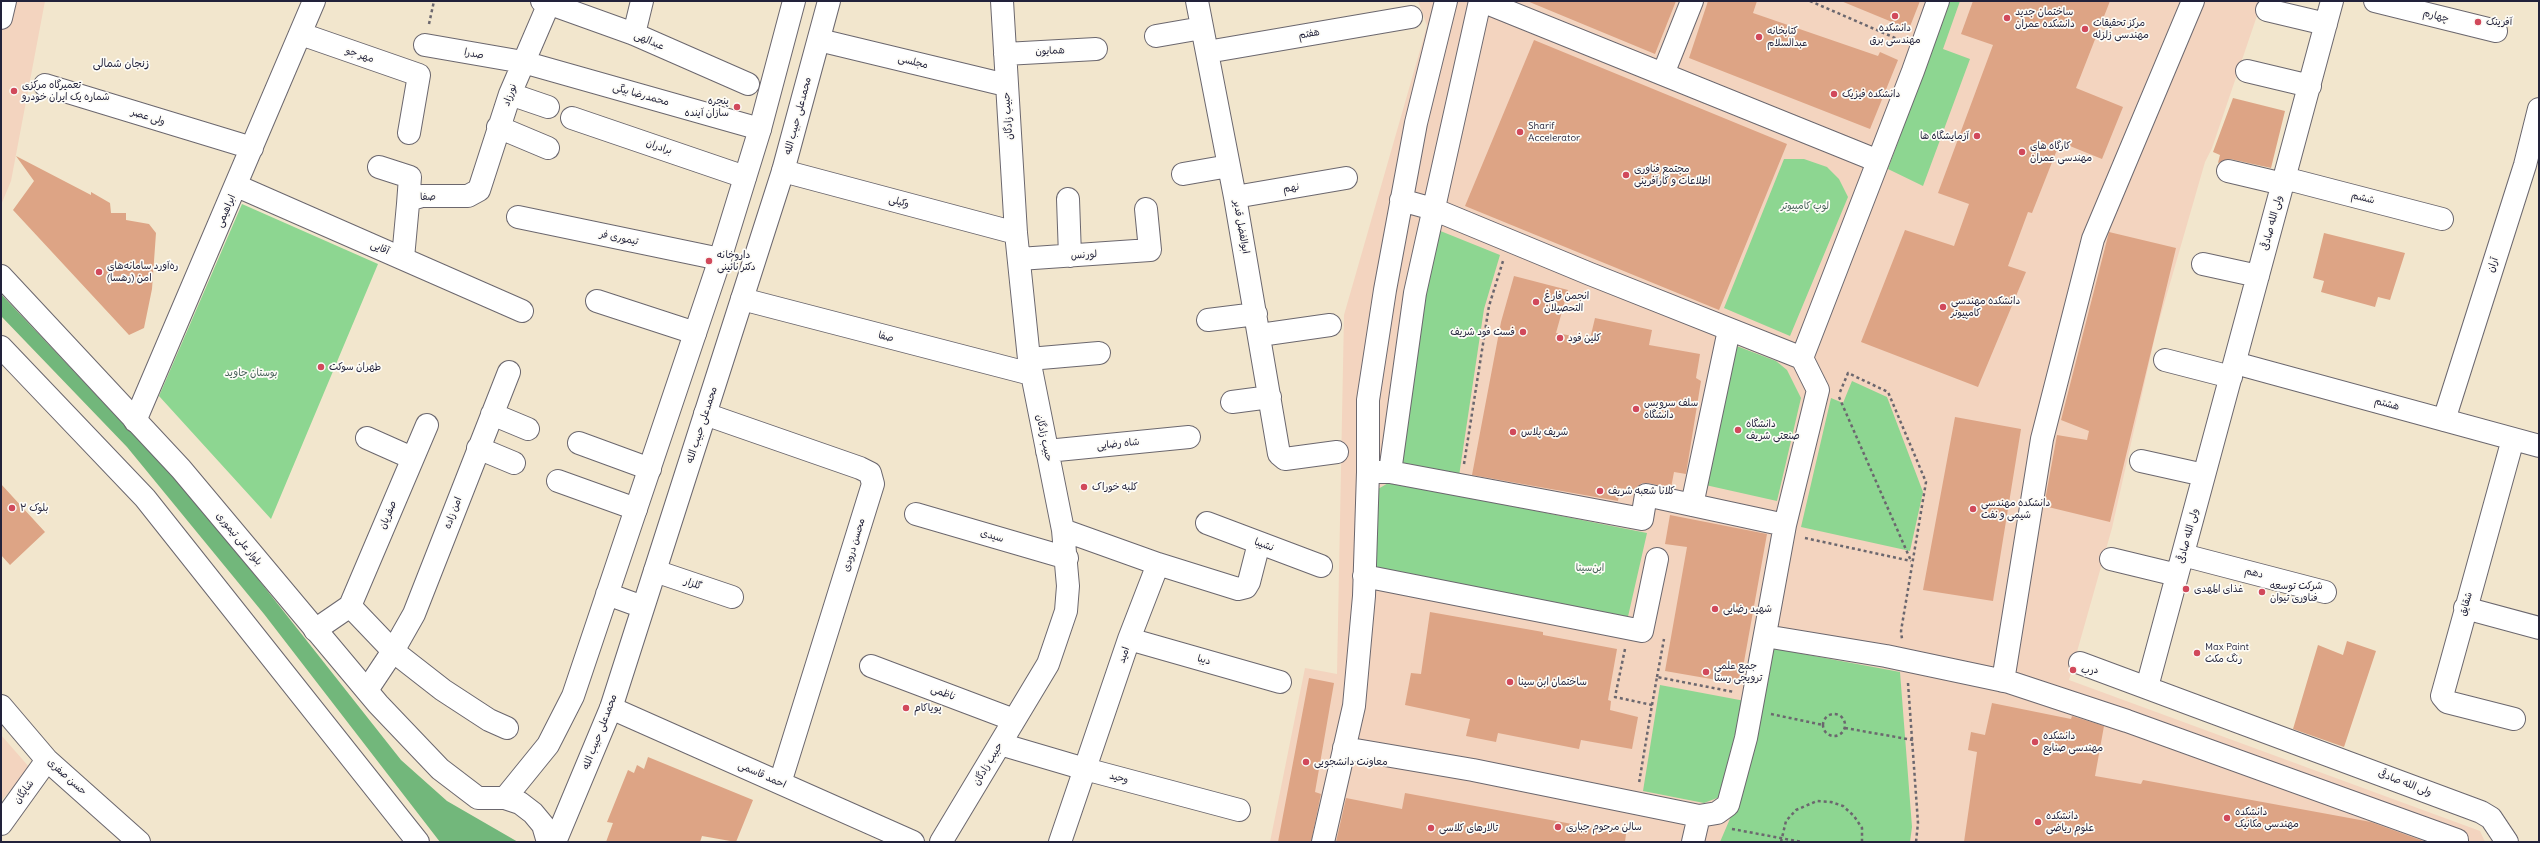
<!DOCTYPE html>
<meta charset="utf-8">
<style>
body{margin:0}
#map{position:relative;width:2540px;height:843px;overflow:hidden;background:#f2e6cd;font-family:Delius,sans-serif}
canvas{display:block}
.frame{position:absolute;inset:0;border:2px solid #22223b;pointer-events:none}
</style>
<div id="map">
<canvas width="2540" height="843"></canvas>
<div class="frame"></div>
</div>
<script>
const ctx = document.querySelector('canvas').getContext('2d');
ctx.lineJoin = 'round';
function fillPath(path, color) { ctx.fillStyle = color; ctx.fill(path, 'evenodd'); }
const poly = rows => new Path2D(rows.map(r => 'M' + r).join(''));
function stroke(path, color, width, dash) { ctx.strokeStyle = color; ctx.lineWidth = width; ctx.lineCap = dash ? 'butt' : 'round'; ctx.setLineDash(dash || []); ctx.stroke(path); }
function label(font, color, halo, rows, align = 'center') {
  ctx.font = font + ' Delius,"Playpen Sans Arabic",sans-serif'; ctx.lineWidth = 3.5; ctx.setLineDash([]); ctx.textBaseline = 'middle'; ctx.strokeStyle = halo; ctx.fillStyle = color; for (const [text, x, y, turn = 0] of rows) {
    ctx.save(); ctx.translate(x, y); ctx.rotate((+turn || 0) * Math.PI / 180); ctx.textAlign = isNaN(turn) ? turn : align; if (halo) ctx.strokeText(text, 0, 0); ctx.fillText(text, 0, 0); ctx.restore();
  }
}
const built = poly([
 [1,1,45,1,11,181,1,205],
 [1418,1,2262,1,2212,148,2205,162,2156,332,2112,528,2069,680,2480,831,2485,842,1270,842,1305,668,1337,674,1344,315,1427,26],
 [1,735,30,768,1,801]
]);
const green = poly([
 [1950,1,1960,1,1943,49,1970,59,1923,186,1888,169],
 [1784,159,1804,159,1827,167,1839,179,1848,197,1790,336,1724,308],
 [242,204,378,264,271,519,159,396],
 [1433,228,1500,255,1484,309,1459,476,1396,461],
 [1734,345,1776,361,1787,370,1801,398,1777,501,1701,484],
 [1852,381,1887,397,1923,492,1910,551,1801,527,1831,398,1843,403],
 [1390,482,1647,533,1627,621,1375,569,1378,489],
 [1771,648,1900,672,1912,827,1910,842,1720,842,1735,807],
 [1660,685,1745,701,1725,795,1704,803,1643,791]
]);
const forest = poly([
 [1,294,198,503,401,760,447,801,518,842,440,842,264,614,127,447,1,316]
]);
const building = poly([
 [1527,1,1676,1,1655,54],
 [1708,1,1757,1,1753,13,1878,56,1880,52,1898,60,1870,129,1689,58],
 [1841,1,1920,1,1909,29],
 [1973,1,2110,1,2076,88,2123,107,2102,159,2060,142,2032,213,2028,212,2008,266,2026,272,1978,387,1861,342,1905,230,1954,246,1969,204,1938,193,1993,45,1961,34],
 [1534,40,1787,144,1719,310,1465,206],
 [2233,98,2285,111,2271,168,2230,159,2218,163,2220,155,2213,152],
 [16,156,91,195,91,192,110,203,111,213,126,213,126,220,149,224,156,233,152,289,144,328,129,335,13,210,34,181],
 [2109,232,2176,248,2110,522,2044,506,2057,435,2087,440,2089,431,2061,420],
 [2324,233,2405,253,2390,300,2378,297,2375,307,2321,292,2324,281,2313,278],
 [1514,276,1568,290,1556,333,1590,339,1595,318,1652,330,1649,345,1700,354,1696,378,1701,381,1686,474,1674,472,1671,488,1648,483,1642,483,1635,490,1620,488,1618,501,1472,475,1501,322],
 [1955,417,2021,429,1993,601,1923,590],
 [1,484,45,532,10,565,1,555],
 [1670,515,1767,534,1740,684,1665,671,1687,547,1665,544],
 [1430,612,1543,632,1543,635,1617,649,1608,700,1611,701,1610,710,1638,717,1632,749,1581,740,1579,749,1498,733,1496,742,1466,736,1470,719,1405,705,1411,673,1421,674],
 [2347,641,2376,651,2344,747,2293,729,2318,645,2343,655],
 [1309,678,1334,683,1315,792,1321,794,1311,842,1278,842],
 [1992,703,2071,719,2072,716,2104,726,2095,776,2141,784,2143,780,2371,822,2426,842,1964,842,1977,752,1968,750,1971,732,1985,735],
 [648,757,753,800,736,842,702,836,700,842,606,842,613,823,607,822,628,770,634,773,637,765,644,769],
 [1405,793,1626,834,1625,842,1336,842,1346,798,1402,809]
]);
const path = poly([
 [1810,1,1902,41],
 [429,24,434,1],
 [1840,392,1848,373,1888,392,1926,482,1901,631,1902,639],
 [1839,397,1911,561],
 [1464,464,1489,306,1503,261],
 [1805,538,1911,561],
 [1625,649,1615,697,1652,705,1639,783],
 [1657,677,1664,639],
 [1908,683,1918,823,1916,842],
 [1652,705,1657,677,1734,692],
 [1771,714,1823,725],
 '1823 725a11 11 0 1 1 22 0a11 11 0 1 1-22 0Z',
 [1845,728,1913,740],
 [1732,829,1802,842],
 [1781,842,1786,821,1796,810,1817,801,1831,802,1843,806,1854,816,1862,828,1862,842]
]);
const minor = poly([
 [542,1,634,34,748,84],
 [1197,1,1235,197,1279,454,1285,459,1337,452],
 [1482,1,1878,161],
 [2375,1,2496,31],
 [2267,10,2326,24],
 [1,18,5,1],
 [301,34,419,75,409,133],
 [634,34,642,1],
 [1156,36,1202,28],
 [819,40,1006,85],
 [425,45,523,62,760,129],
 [1207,52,1411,17],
 [1005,54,1096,49],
 [2247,71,2310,86],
 [1663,74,1692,1],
 [45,85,252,148],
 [510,94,548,107],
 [572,118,745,177],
 [498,127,548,148],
 [379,167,410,177,408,204],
 [783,171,1016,233],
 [2228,171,2283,184],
 [1183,174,1229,166],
 [2284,178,2442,219],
 [237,186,522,311],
 [1235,197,1346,178],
 [1068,199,1070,256],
 [1401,200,1433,209,1590,274,1802,358],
 [518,217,720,259],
 [403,258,408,204,412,199,422,196,468,196,479,190,510,94,550,1],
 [1019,259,1150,250,1146,209],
 [2203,264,2258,276],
 [742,299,1031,374],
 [597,301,695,333],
 [1208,320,1256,314],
 [1260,335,1330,325],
 [1029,359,1099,353],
 [2165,360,2231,377],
 [2235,363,2539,446],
 [1232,402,1270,397],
 [492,414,528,429],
 [705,414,860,468,870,473,873,484,780,783],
 [2444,420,2525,165,2539,109],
 [135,421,314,1],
 [367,438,412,458],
 [2513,439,2442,696,2447,702,2514,719],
 [579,443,650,469],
 [478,448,514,463],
 [1047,451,1189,437],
 [2141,461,2204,475],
 [1368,472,1368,400,1385,290,1416,123,1446,1],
 [1390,472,1415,293,1480,1],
 [558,481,636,509],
 [1692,505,1729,330],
 [916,514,1067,558],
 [1207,523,1321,566],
 [1063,530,1158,564,1238,589,1246,587,1249,582,1259,543],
 [2183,555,2325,592],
 [2111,559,2177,575],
 [655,571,732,597],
 [1364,576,1642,631,1657,559],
 [350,606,427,425],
 [2465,608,2539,628],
 [315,630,350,606,393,651,367,690],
 [1765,636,1886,656,2009,682,2127,721,2457,840,2457,842],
 [1129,639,1280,682],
 [2080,663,2481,812,2491,818,2507,842],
 [871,666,1014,720],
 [2003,681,2042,439,2093,239,2193,1],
 [2147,687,2332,1],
 [1,706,47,760,139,842],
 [611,708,913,842],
 [507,728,489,720,443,690,393,651,414,614,509,372],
 [1000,744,1085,769,1239,810],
 [1344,748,1473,770,1699,816,1693,842],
 [1699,816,1717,813,1728,805,1746,738,1785,525,1818,390,1802,358,1913,71,1938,1],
 [1,824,47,760],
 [941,842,1048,664,1066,611,1068,586,1063,530,1029,359,1016,233,1002,1],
 [1060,842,1129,639,1158,564],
 [1323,842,1354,706,1364,596,1368,472,1390,472,1642,519,1646,495,1785,525]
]);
const major = poly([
 [1,276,181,469,378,704,440,769,478,798,505,798,520,803,533,813,543,825,548,842],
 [1,347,145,498,418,842],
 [607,594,643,607],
 [505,798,548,745,573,696,720,259,760,129,794,1],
 [555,842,611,708,783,171,829,1]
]);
const markers = [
 [1895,16,4,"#d1495b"],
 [2007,18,4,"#d1495b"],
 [2478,22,4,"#d1495b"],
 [2085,29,4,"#d1495b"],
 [1759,37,4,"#d1495b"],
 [14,91,4,"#d1495b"],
 [1834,94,4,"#d1495b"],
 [737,107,4,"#d1495b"],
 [1520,132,4,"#d1495b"],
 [1977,136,4,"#d1495b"],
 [2022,152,4,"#d1495b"],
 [1626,175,4,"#d1495b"],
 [709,261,4,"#d1495b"],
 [99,272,4,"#d1495b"],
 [1536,302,4,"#d1495b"],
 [1943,307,4,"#d1495b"],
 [1523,332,4,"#d1495b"],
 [1560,338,4,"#d1495b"],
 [321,367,4,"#d1495b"],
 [1636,409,4,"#d1495b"],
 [1738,430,4,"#d1495b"],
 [1513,432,4,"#d1495b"],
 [1084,487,4,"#d1495b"],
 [1600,491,4,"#d1495b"],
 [12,508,4,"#d1495b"],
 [1973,509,4,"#d1495b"],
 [2186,589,4,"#d1495b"],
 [2262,592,4,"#d1495b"],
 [1715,609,4,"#d1495b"],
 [2197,653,4,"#d1495b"],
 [2073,670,4,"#d1495b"],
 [1706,672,4,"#d1495b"],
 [1510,682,4,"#d1495b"],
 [906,708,4,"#d1495b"],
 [2035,742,4,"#d1495b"],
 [1306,762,4,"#d1495b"],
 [2227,818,4,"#d1495b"],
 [2038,822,4,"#d1495b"],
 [1558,827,4,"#d1495b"],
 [1431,828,4,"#d1495b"]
];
const poiNames = [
 ["ساختمان جدید",2015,12],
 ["دانشکده عمران",2015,24],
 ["آفرینک",2486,22],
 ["مرکز تحقیقات",2093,23],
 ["مهندسی زلزله",2093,35],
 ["دانشکده",1895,28,"center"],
 ["مهندسی برق",1895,40,"center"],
 ["کتابخانه",1767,31],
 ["عبدالسلام",1767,43],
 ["تعمیرگاه مرکزی",22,85],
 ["شماره یک ایران خودرو",22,97],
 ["دانشکده فیزیک",1842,94],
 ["پنجره",729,101,"right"],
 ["سازان آینده",729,113,"right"],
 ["Sharif",1528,126],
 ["Accelerator",1528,138],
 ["آزمایشگاه ها",1969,136,"right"],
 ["کارگاه های",2030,146],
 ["مهندسی عمران",2030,158],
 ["مجتمع فناوری",1634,169],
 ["اطلاعات و کارآفرینی",1634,181],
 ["داروخانه",717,255],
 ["دکتر نائینی",717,267],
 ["ره‌آورد سامانه‌های",107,266],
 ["امن (رهسا)",107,278],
 ["انجمن فارغ",1544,296],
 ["التحصیلان",1544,308],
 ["دانشکده مهندسی",1951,301],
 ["کامپیوتر",1951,313],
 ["فست فود شریف",1515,332,"right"],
 ["کلین فود",1568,338],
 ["طهران سوکت",329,367],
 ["سلف سرویس",1644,403],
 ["دانشگاه",1644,415],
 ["دانشگاه",1746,424],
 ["صنعتی شریف",1746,436],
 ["شریف پلاس",1521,432],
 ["کلبه خوراک",1092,487],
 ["کلانا شعبه شریف",1608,491],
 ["دانشکده مهندسی",1981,503],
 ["شیمی و نفت",1981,515],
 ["بلوک ۲",20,508],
 ["شرکت توسعه",2270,586],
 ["فناوری تیوان",2270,598],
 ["غذای المهدی",2194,589],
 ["شهید رضایی",1723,609],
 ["Max Paint",2205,647],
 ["رنگ مکث",2205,659],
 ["جمع علمی",1714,666],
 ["ترویجی رستا",1714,678],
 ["درب",2081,670],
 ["ساختمان ابن سینا",1518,682],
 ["پویاکام",914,708],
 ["دانشکده",2043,736],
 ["مهندسی صنایع",2043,748],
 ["معاونت دانشجویی",1314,762],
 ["دانشکده",2235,812],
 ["مهندسی مکانیک",2235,824],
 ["دانشکده",2046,816],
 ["علوم ریاضی",2046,828],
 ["سالن مرحوم جباری",1566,827],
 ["تالارهای کلاسی",1439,828]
];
const streetNames = [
 ["چهارم",2436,16,14],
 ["هفتم",1309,34,-10],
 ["عبدالهی",649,41,23],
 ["همایون",1050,51,-3],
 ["صدرا",474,54,10],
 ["مهر جو",360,55,19],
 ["مجلسی",913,62,14],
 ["نورزاد",510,95,-70],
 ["محمدرضا بیگی",641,95,16],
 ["محمدعلی حبیب الله",798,116,-75],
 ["حبیب زادگان",1008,116,-94],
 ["ولی عصر",148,117,17],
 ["برادران",659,147,19],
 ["نهم",1291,188,-10],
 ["صفا",428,197,-3],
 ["ششم",2363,198,14],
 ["وکیلی",899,202,15],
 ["ابراهیمی",226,211,-67],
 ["ولی الله صادقی",2272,223,-75],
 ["ابوالفضل قدیر",1241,227,80],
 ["تیموری فر",619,238,12],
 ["آقایی",380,248,24],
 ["لورنس",1084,255,-4],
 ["آران",2493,265,-72],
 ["صفا",886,337,14],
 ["هشتم",2387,404,15],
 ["محمدعلی حبیب الله",702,425,-72],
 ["حبیب زادگان",1044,438,78],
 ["شاه رضایی",1118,444,-6],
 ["امن زاده",453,513,-69],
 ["صفریان",388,515,-67],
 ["سیدی",992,536,16],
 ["ولی الله صادقی",2188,536,-75],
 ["بلوار علی تیموری",239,539,50],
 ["محسن درودی",854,545,-73],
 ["نشیبا",1264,545,20],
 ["دهم",2254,573,14],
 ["گلزار",693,584,19],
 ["شقایق",2466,604,-74],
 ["امید",1124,655,-71],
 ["دیبا",1204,660,16],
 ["ناظمی",943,693,21],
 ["محمدعلی حبیب الله",600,732,-69],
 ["حبیب زادگان",988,764,-59],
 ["احمد قاسمی",762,775,24],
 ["حسن صفری",67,777,42],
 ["وحید",1119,778,15],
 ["ولی الله صادقی",2405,783,21],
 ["شایگان",24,792,-54]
];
const parkNames = [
 ["لوپ کامپیوتر",1805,206],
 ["بوستان جاوید",251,373],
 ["ابن‌سینا",1590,568]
];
const neighbourhoodNames = [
 ["زنجان شمالی",121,64]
];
fillPath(built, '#f3d4bf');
fillPath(green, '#8dd691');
fillPath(forest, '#72b77b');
fillPath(building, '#dda485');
stroke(minor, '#6b676e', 24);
stroke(major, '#6b676e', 24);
stroke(path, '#6b676e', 2.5, [3, 3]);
stroke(minor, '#fff', 22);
stroke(major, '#fff', 22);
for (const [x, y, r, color] of markers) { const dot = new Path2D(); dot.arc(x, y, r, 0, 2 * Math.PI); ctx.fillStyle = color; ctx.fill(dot); stroke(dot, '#fdfcf7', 1.5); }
label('10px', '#22223b', '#fdfcf7', poiNames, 'left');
label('10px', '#22223b', '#fdfcf7', streetNames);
label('10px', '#476159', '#fdfcf7', parkNames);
label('11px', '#22223b', '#fdfcf7', neighbourhoodNames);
</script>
